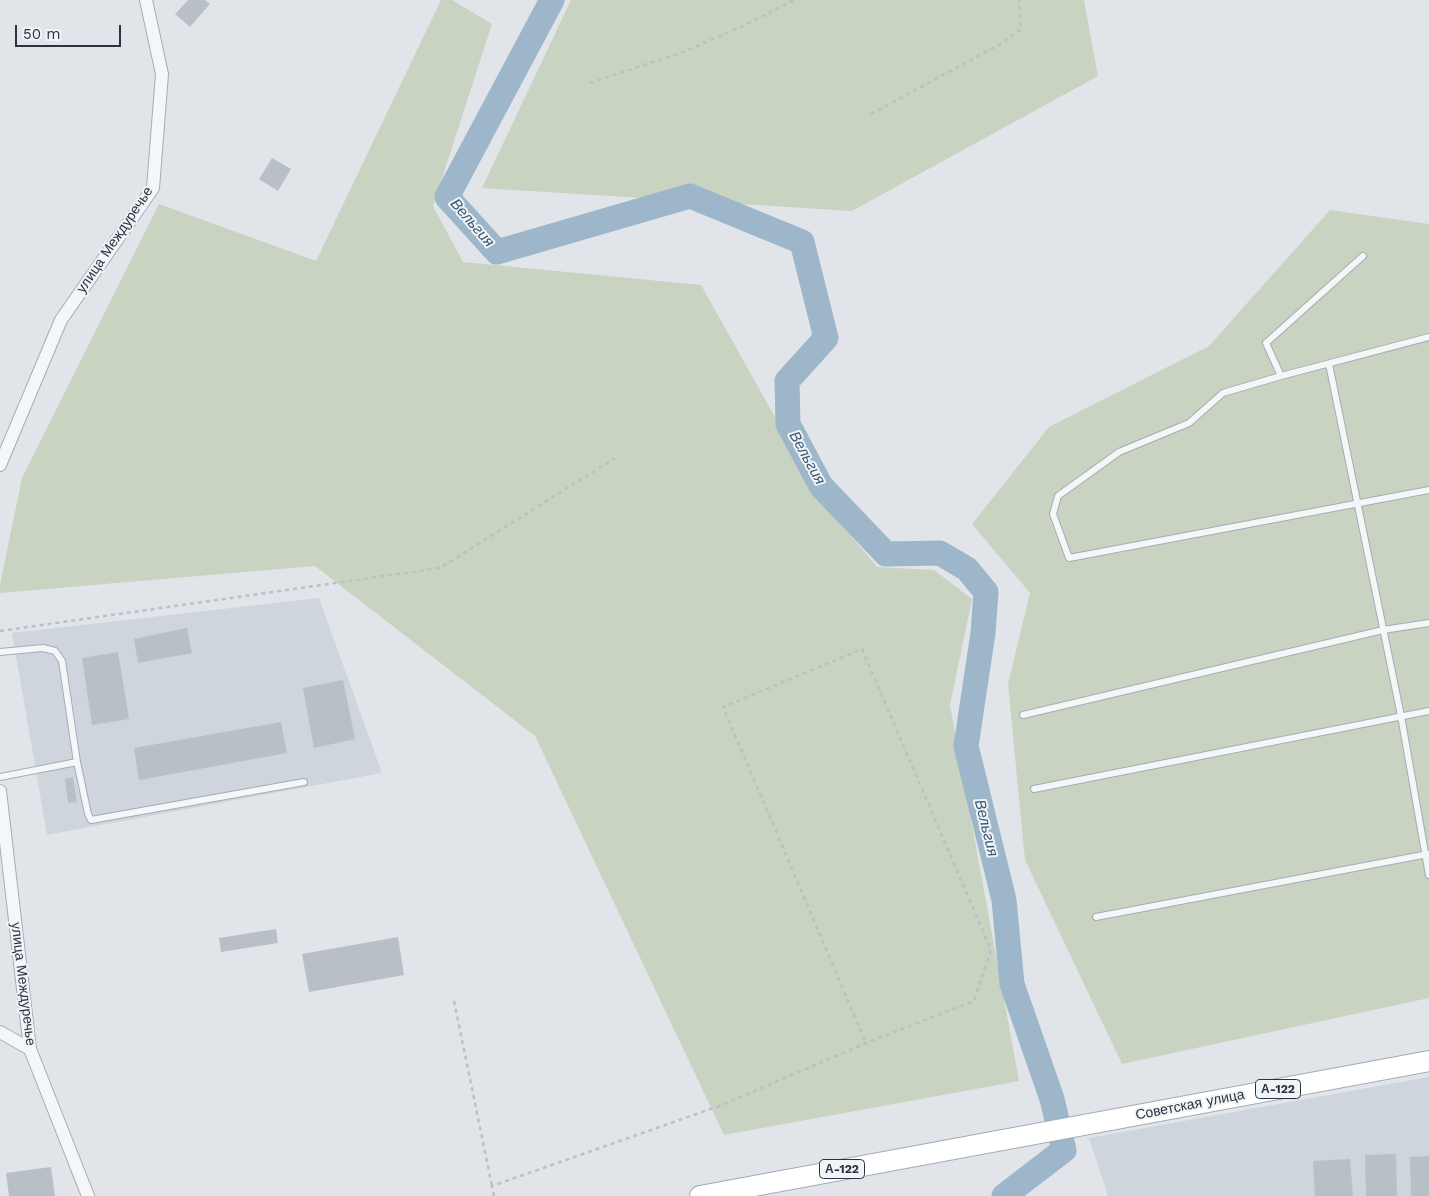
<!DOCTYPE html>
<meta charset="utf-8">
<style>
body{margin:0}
#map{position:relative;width:1429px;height:1196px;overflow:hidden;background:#e1e5ea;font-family:"Work Sans",sans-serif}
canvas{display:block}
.scale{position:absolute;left:15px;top:25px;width:106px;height:22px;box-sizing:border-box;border:2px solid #2a3441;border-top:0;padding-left:6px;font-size:15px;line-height:18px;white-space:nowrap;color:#2a3441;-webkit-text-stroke:4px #f1f4f7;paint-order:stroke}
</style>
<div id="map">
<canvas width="1429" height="1196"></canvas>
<div class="scale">50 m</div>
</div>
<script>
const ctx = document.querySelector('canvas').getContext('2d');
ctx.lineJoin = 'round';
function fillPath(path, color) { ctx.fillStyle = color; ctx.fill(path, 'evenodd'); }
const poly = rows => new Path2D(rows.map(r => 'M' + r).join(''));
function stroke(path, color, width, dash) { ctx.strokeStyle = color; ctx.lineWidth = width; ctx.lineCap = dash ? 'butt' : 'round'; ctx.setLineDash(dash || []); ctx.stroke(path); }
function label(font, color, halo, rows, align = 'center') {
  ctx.font = font + ' "Work Sans",sans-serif'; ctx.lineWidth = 4; ctx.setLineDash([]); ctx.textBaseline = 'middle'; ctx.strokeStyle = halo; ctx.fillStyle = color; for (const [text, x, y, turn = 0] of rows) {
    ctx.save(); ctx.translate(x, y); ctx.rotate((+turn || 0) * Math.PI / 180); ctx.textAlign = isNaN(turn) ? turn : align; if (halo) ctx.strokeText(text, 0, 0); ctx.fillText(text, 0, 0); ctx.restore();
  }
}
const built = poly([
 [319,598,382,773,47,835,12,633],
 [1429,1077,1429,1196,1108,1196,1089,1138]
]);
const green = poly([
 [441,0,452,0,492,24,433,206,463,262,701,285,822,501,877,567,934,570,972,599,950,705,1019,1081,724,1135,535,736,315,566,0,593,0,585,22,478,159,204,316,261],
 [571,0,1084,0,1098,76,852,211,482,188],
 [1330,210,1429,224,1429,998,1122,1064,1025,860,1008,684,1030,593,972,524,1049,427,1209,346]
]);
const river = poly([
 [552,0,447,197,497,252,690,196,802,242,826,338,787,381,788,424,821,486,886,554,940,553,967,569,986,592,983,633,966,746,1004,900,1012,984,1052,1099,1064,1150,1004,1196]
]);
const building = poly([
 [188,0,205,0,210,4,190,27,175,14],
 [272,158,291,169,278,191,259,179],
 [187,628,192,653,138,663,134,639],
 [118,652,129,719,92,725,82,658],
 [343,680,355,739,314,748,303,688],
 [281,722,287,753,139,780,134,748],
 [73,777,77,802,68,803,65,779],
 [276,929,278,943,221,952,219,938],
 [398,937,404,975,309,992,302,954],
 [1396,1154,1397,1196,1366,1196,1365,1155],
 [1429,1156,1429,1196,1411,1196,1410,1157],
 [1350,1159,1353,1196,1315,1196,1313,1161],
 [51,1167,55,1196,9,1196,6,1173]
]);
const path = poly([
 [590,83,686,51,745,25,794,0],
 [871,114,1004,42,1021,29,1019,0],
 [0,631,440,568,615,458],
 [454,1001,492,1186],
 [494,1196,492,1186,722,1105,866,1043,974,1001,991,950,862,649,723,707,866,1043]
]);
const service = poly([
 [1363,256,1266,343,1281,376,1429,337],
 [1329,364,1401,716,1429,875],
 [1281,376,1223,393,1189,423,1119,452,1058,496,1053,514,1069,558,1429,490],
 [0,652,43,648,55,651,62,661,77,762,0,777],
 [1023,715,1383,630,1429,623],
 [77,762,88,814,91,820,304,782],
 [1034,789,1429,711],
 [1096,917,1428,854]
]);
const minor = poly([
 [0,465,61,320,153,188,162,74,146,0],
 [0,791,30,1049,88,1196],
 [0,1032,30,1049]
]);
const primary = poly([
 [700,1196,1429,1061]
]);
const shields = [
 [1278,1089,45],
 [842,1169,45]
];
const shieldNames = [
 ["А-122",1278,1089],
 ["А-122",842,1169]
];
const streetNames = [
 ["улица Междуречье",115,240,-56],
 ["улица Междуречье",23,984,83],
 ["Советская улица",1190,1105,-11]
];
const waterNames = [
 ["Вельгия",472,223,49],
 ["Вельгия",807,458,61],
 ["Вельгия",986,828,76]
];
fillPath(built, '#cfd5dc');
fillPath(green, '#c8d3c2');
stroke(river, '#9db6c9', 25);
fillPath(building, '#b8bfc6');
stroke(service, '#a6acb4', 8);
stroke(minor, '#a6acb4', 14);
stroke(primary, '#a1abb5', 22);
stroke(path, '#bbc0c5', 2.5, [4, 4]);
stroke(service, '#f4f6f8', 6);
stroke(minor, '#f4f6f8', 12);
stroke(primary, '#fff', 20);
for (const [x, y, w] of shields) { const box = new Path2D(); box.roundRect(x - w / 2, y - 9.5, w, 19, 4); ctx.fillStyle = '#f1f4f7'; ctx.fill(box); stroke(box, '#2a3441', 1); }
label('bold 12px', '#2a3441', null, shieldNames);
label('14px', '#2a3441', '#f1f4f7', streetNames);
label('italic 15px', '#345775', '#f1f4f7', waterNames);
</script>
